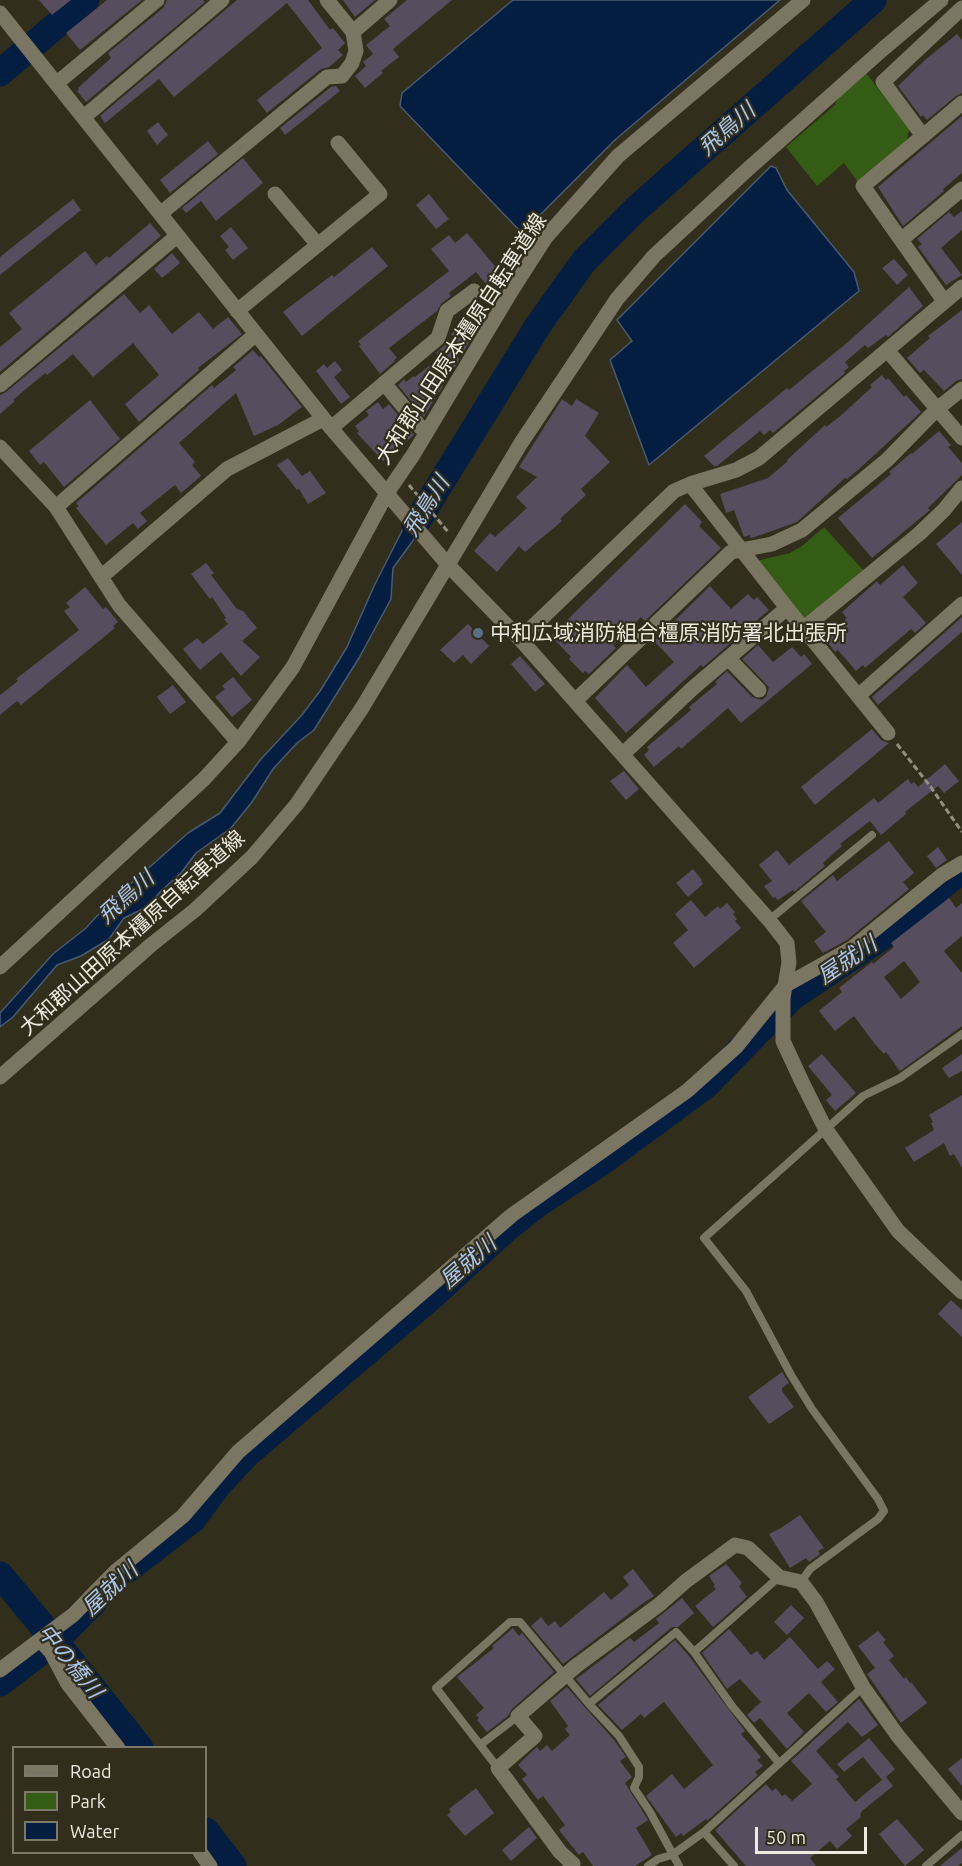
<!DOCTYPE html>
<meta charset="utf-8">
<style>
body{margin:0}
#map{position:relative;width:962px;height:1866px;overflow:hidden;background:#322e1c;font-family:Ubuntu,sans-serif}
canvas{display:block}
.legend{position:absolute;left:12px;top:1746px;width:195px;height:108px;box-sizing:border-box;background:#322e1c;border:2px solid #7d796a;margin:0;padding:8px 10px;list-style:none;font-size:18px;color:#edeadf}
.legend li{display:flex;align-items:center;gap:12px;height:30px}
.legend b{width:30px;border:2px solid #7d796a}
.scale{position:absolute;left:755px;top:1827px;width:112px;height:27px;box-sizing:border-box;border:3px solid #edeadf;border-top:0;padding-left:8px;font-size:18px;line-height:21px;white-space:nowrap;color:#edeadf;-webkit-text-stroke:4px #322e1c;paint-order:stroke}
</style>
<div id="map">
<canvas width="962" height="1866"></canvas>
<ul class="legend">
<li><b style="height:8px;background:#7b7662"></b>Road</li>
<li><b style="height:16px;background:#345c14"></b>Park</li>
<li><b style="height:16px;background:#031e41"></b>Water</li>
</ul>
<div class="scale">50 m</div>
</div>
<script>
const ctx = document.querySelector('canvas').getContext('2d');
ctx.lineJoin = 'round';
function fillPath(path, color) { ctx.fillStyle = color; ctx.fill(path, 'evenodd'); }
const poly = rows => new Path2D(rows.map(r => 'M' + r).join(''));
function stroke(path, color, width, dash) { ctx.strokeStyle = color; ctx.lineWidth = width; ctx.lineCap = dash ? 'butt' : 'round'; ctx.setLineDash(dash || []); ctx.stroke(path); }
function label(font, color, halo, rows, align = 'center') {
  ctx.font = font + ' Ubuntu,"Noto Sans JP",sans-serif'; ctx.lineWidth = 4.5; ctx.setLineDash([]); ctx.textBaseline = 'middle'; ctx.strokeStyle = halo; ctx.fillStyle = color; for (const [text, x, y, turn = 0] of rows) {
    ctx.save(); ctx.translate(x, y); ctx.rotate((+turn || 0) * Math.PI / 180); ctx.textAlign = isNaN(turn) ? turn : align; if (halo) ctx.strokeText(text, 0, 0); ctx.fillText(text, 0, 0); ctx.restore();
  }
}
const green = poly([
 [866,73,909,129,907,140,858,182,844,163,817,186,786,147,835,105,836,101,845,91],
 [824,527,863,570,804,622,756,561,790,553,802,546]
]);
const water = poly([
 [513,0,780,0,616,139,522,233,400,106,402,93,513,0],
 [771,166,776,168,787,190,854,272,859,291,649,465,610,360,632,341,617,320,771,166],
 [443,493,433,505,412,542,393,568,391,599,359,658,314,730,297,743,273,769,252,802,231,828,196,853,181,873,161,891,147,907,124,918,109,939,81,956,57,965,13,1017,0,1027,0,1013,53,954,86,928,107,905,188,833,220,813,261,759,301,716,320,691,347,647,375,584,403,529,424,497,443,493]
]);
const river = poly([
 [0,73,86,0],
 [415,525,537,327,584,261,636,209,873,0],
 [128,1569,193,1519,218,1485,247,1454,430,1298,506,1229,539,1203,602,1162,705,1086,792,997,892,930,950,879,962,872],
 [0,1575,55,1641,140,1748],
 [0,1683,55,1641,94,1602],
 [206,1831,233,1866]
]);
const building = poly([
 [39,0,71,0,52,15],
 [107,0,142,0,80,50,66,33],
 [167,0,203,0,205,2,86,102,77,91,79,89,78,88,111,58,108,53,163,8],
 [237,0,308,0,330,30,333,28,345,43,338,50,343,55,329,67,321,69,267,113,257,100,322,48,287,3,174,97,159,79,105,123,100,116],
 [343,0,375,0,355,17],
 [407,0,452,0,393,49,399,57,381,71,383,73,365,88,355,76,366,66,363,62,373,54,366,45,390,26,384,19],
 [957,34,962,40,962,93,956,96,927,120,923,115,921,117,898,86,925,60],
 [336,86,340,91,285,135,280,128,331,87],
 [962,116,962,173,943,189,944,191,903,226,878,187],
 [158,122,168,135,157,145,147,131],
 [208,141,218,154,170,193,160,180],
 [243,158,263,183,216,221,201,201,186,213,182,208],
 [429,194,449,219,436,229,416,205],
 [73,199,81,210,0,275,0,257],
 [962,211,962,230,941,248,962,275,946,285,918,247,922,244,917,239,949,212,954,217],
 [150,223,161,236,0,372,0,347,22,329,9,313,85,251,96,265,107,256,109,258],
 [231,227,248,248,233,260,225,250,229,247,220,236],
 [467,233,499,271,501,269,508,278,501,290,495,295,476,272,449,293,451,296,441,304,437,311,389,348,397,358,394,360,395,361,380,374,359,346,361,345,358,341,449,271,431,249,449,235,455,243],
 [372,247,388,266,302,336,283,312,332,275,334,277],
 [172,253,180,263,162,278,154,269],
 [894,259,908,275,897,285,882,268],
 [909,287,923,306,888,337,886,335,868,348,865,345,845,362,849,367,844,371,845,373,773,433,770,430,764,435,760,431,717,466,714,466,704,456,787,388,789,390,848,342],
 [124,294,140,313,149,305,172,334,199,312,213,329,228,317,242,334,198,368,199,370,139,422,125,404,159,375,133,343,93,377,73,354,47,375,45,373,13,400,15,401,0,414,0,395,6,392],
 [475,303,486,315,474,334,468,340,469,342,464,351,457,356,459,359,455,367,444,374,447,379,441,384,443,386,440,391,434,396,435,398,424,417,398,385,404,379,406,382,414,376,415,377,439,358,436,353,454,337,451,334,468,321,463,314],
 [962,310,962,379,956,381,944,391,924,370,920,373,907,358,930,338,928,336],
 [253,350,259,357,261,356,302,407,278,425,254,436,236,393,179,443,195,462,192,465,201,476,181,493,175,485,140,513,147,521,138,529,133,523,106,545,76,508,79,506,76,503,212,385,214,388,236,370,233,367],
 [335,361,342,370,334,377,350,397,341,404,316,371,324,364,327,368],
 [882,375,886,380,888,378,904,397,906,395,921,412,859,469,847,479,845,478,797,522,755,537,750,538,750,535,744,537,734,510,726,513,720,494,768,478,788,461,787,460,825,425,826,427,838,418,872,387,870,385],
 [562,399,572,406,576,399,599,413,585,436,610,462,581,489,586,495,560,519,562,521,525,552,519,546,497,572,474,551,490,533,495,537,527,508,516,497,537,477,519,467],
 [90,400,120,439,64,487,44,462,40,465,29,451],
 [378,402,383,409,389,404,414,435,383,461,357,433,359,431,355,426,369,415,366,411],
 [939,431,951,445,948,447,962,463,962,475,928,508,930,510,872,558,838,518,891,474,889,472,911,453,912,454],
 [288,458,302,476,310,471,326,493,308,504,299,489,297,490,277,465],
 [685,504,702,522,699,526,721,548,645,621,641,617,613,645,616,648,589,674,585,671,583,673,569,659,571,657,551,636],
 [962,522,962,575,936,544],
 [206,563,214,573,211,575,237,609,243,611,257,628,242,641,260,657,241,676,221,652,200,670,183,649,197,638,203,644,228,624,224,619,226,618,212,597,210,599,191,574],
 [903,565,918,583,903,597,926,623,915,633,911,629,865,668,863,665,856,671,838,650,835,652,824,638,847,618,842,612,877,581,880,585],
 [710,586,731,609,748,594,754,600,757,597,769,610,703,667,701,665,626,733,595,698,627,665,646,687,674,662,654,641],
 [85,587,103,609,106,607,118,622,113,626,115,628,21,705,17,701,0,715,0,695,18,681,16,679,79,630,64,611,70,607,66,603],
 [962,617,962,632,878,705,872,697],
 [468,624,489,646,471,664,463,655,454,663,440,650],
 [758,645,773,662,792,647,801,657,804,654,812,664,741,723,728,708,681,749,679,746,654,767,644,755,649,750,647,747,691,710,689,707,717,684,715,682,727,671,752,697,761,700,766,697,769,688,766,684,742,659],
 [520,656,545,684,535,692,511,664],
 [233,677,252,700,232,717,215,697,225,689,222,686],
 [173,685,186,702,170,714,157,697],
 [872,729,881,740,889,743,815,805,801,787],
 [945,764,959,781,944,793,938,786,905,812,906,814,881,835,870,821,840,844,842,846,823,863,825,866,794,892,793,890,778,900,775,897,773,898,764,886,772,881,759,865,777,850,789,865,874,798,878,803,908,779,911,784,914,782,918,787],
 [624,771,639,789,626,800,610,781],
 [889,841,914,873,903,882,909,889,847,940,823,953,814,941,826,932,801,901,833,875,837,881],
 [938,847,947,860,936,868,927,856],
 [693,869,702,880,701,881,703,884,688,897,676,883],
 [949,898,956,908,962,903,962,936,944,951,962,973,962,1026,900,1071,886,1052,884,1054,874,1043,854,1016,835,1031,819,1011,842,992,839,988,872,962,873,964,894,947,891,943],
 [904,961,920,982,901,999,884,977],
 [691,900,705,917,718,906,720,909,727,903,735,912,733,914,737,919,735,921,741,928,694,968,673,943,688,930,675,914],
 [822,1054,856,1093,835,1111,826,1100,832,1095,808,1066],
 [962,1054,962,1071,949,1078,942,1068],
 [962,1095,962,1168,954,1154,950,1156,944,1143,914,1162,905,1148,934,1130,931,1123,933,1122,929,1115],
 [951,1300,962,1310,962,1337,938,1314],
 [782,1372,789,1383,782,1388,782,1391,794,1407,769,1424,748,1397],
 [800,1515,824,1548,818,1551,820,1554,809,1562,806,1558,790,1568,769,1534,781,1528],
 [726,1564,742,1583,739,1586,747,1597,713,1627,695,1606,716,1589,713,1586,715,1585,709,1576],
 [633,1569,654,1596,643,1603,563,1664,531,1626,541,1617,548,1626,555,1621,560,1628,604,1592,611,1600,629,1585,623,1577],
 [682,1598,694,1613,678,1627,672,1627,590,1696,576,1679,630,1638,634,1642,659,1623,656,1619],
 [791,1605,804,1618,787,1635,774,1622],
 [513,1628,519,1636,522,1633,554,1672,512,1709,508,1716,487,1732,477,1720,479,1718,476,1715,484,1708,457,1677,494,1648,492,1646],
 [729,1629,751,1655,757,1651,764,1660,790,1637,818,1669,827,1661,835,1669,821,1682,838,1702,826,1712,809,1693,787,1713,804,1732,787,1749,760,1718,754,1723,747,1715,761,1702,740,1679,727,1689,702,1653],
 [878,1631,886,1640,883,1642,894,1656,889,1660,904,1679,906,1677,910,1683,911,1682,927,1703,901,1723,867,1674,875,1668,858,1646],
 [675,1640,689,1656,745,1731,741,1734,761,1757,757,1760,763,1766,755,1772,758,1775,707,1821,706,1819,683,1836,681,1833,676,1837,646,1796,672,1774,684,1789,713,1765,664,1702,644,1718,641,1714,622,1730,598,1705],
 [567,1687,614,1740,626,1757,620,1761,632,1777,625,1783,648,1820,636,1828,652,1855,635,1866,593,1866,583,1852,579,1855,559,1830,565,1825,543,1796,538,1800,522,1779,527,1775,518,1765,525,1758,537,1747,540,1751,547,1745,552,1751,570,1735,565,1729,568,1726,550,1701],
 [859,1699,878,1725,862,1737,848,1722,816,1751,839,1777,836,1779,855,1802,882,1780,863,1757,844,1772,837,1764,869,1738,895,1769,886,1777,893,1786,862,1811,860,1815,861,1817,846,1829,852,1836,837,1849,830,1841,810,1858,816,1866,746,1866,715,1830,766,1784,772,1791,776,1788,782,1796,785,1794,792,1801,812,1784,791,1761],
 [962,1758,962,1786,948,1769],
 [476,1788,494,1813,465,1836,447,1815,451,1812,449,1809],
 [897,1819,924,1850,905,1866,879,1834],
 [529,1827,537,1838,511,1861,502,1850],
 [962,1848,962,1863,958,1866,940,1866]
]);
const path = poly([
 [409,485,449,533],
 [897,744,930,786,962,832]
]);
const lane = poly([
 [769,920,872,835],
 [801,1582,810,1569,878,1519,884,1511,878,1499,812,1409,791,1375,746,1291,704,1238,863,1096,900,1078,962,1034],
 [694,1652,779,1577],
 [589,1704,676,1632,694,1652,732,1706,779,1763],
 [480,1745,518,1716],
 [498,1768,436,1688,510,1622,520,1622,589,1704,619,1736,639,1767,639,1777,634,1788,650,1812,679,1866],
 [704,1832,734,1866],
 [648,1866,658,1859,672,1855,704,1832,863,1687],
 [926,1866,962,1835]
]);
const street = poly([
 [327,0,353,32,390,0],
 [0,13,331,428,448,565,520,639,769,920,787,943,789,962,783,998,783,1041,802,1082,825,1128,898,1231,962,1292],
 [57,83,157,0],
 [84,117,222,0],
 [923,136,962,103],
 [275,194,318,245],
 [160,214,327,77,342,76,352,63,356,51,353,32],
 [901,240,962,189],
 [944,301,863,186,923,136,883,82,962,8],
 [237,311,380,194,338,143],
 [887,350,962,438],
 [384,383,421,428],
 [0,385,177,236],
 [331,428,438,338,447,311,474,291],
 [0,447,56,507,119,605,238,742],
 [690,484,787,608,888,733],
 [56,507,256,334],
 [101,577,227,469,323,419],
 [804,628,919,534,944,510,962,488],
 [520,639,674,491,690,484,736,470,759,458,962,287],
 [728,658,759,690],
 [858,696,962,604],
 [575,701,731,552,772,544,802,530,887,460,937,409,962,389],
 [623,754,693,688,787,608],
 [0,967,204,779,238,742,293,667,387,493,413,455,512,290,546,237,618,156,803,0],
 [0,1077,151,945,195,910,252,857,297,804,362,708,521,443,617,299,654,256,748,169,883,49,941,0],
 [41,1641,51,1652,68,1684,118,1748],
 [0,1670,73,1615,116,1571,183,1516,238,1452,512,1215,687,1091,736,1047,786,985,852,948,942,875,962,863],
 [200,1852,210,1866],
 [570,1866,573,1864,560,1852,498,1768,535,1736,518,1716,576,1666,660,1604,686,1581,735,1545,748,1548,779,1577,801,1582,816,1602,863,1687,898,1736,962,1813]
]);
const markers = [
 [478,633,6,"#5c6f8a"]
];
const streetNames = [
 ["大和郡山田原本橿原自転車道線",461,339,-57],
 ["大和郡山田原本橿原自転車道線",132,933,-42]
];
const poiNames = [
 ["中和広域消防組合橿原消防署北出張所",490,633]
];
const waterNames = [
 ["飛鳥川",727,129,-41],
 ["飛鳥川",426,506,-58],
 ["飛鳥川",126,897,-42],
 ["屋就川",847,960,-34],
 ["屋就川",468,1262,-41],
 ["屋就川",110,1589,-43],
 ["中の橋川",70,1661,51]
];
fillPath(green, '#345c14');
fillPath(water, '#031e41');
stroke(water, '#495b70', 1.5);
stroke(river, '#031e41', 27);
fillPath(building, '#574d5e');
stroke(path, '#939082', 3, [6, 3]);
stroke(lane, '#7b7662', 8);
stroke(street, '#7b7662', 15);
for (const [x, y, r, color] of markers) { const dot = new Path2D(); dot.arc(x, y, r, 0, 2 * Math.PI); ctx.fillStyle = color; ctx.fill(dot); stroke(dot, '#322e1c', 2); }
label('21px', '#edeadf', '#322e1c', streetNames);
label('21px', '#edeadf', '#322e1c', poiNames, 'left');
label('italic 22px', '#acc7ee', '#322e1c', waterNames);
</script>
